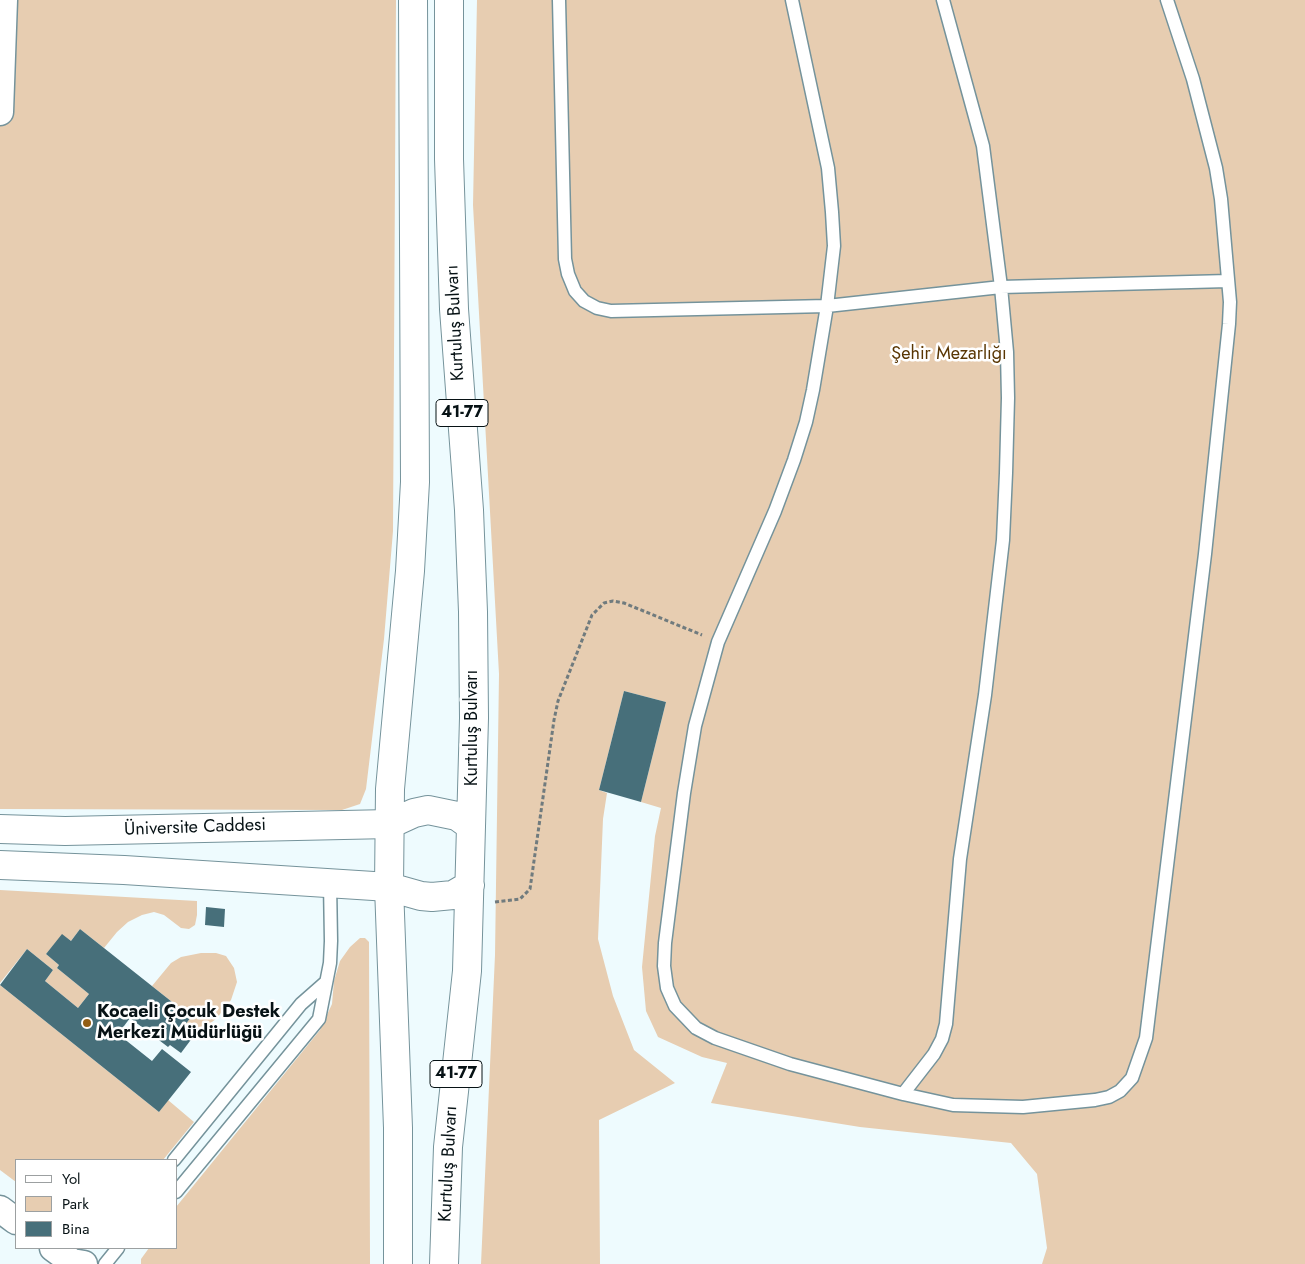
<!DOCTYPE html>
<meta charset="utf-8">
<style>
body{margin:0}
#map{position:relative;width:1305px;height:1264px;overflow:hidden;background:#eefbfe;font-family:Jost,sans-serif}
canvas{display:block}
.legend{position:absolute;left:15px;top:1159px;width:162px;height:90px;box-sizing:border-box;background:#fff;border:1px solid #9ca0a1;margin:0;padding:6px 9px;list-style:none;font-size:15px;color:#071215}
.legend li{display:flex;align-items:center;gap:10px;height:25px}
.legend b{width:25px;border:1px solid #9ca0a1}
</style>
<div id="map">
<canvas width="1305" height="1264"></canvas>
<ul class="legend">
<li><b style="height:6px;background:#fff"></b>Yol</li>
<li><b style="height:14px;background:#e7cdb1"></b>Park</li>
<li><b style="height:14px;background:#476f7a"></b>Bina</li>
</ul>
</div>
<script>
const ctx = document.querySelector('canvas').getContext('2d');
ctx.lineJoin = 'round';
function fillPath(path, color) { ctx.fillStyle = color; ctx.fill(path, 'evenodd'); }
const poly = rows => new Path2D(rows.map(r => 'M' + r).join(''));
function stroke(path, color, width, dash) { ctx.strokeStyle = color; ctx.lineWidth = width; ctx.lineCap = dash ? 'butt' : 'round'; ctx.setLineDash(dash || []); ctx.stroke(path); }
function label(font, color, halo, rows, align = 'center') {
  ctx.font = font + ' Jost,sans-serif'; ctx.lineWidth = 5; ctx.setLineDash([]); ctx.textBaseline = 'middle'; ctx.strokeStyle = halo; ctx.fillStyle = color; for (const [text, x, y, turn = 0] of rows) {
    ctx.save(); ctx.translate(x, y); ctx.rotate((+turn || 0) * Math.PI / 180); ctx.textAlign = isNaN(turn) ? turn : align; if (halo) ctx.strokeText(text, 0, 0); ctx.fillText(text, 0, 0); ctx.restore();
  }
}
const green = poly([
 [0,0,396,0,393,531,384,639,366,789,360,804,342,810,0,809],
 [477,0,1305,0,1305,1264,1042,1264,1047,1248,1037,1174,1011,1143,860,1127,711,1103,727,1063,702,1057,658,1037,646,1011,642,967,655,836,661,808,641,802,666,702,624,691,599,790,607,793,603,819,598,939,613,996,634,1050,675,1083,599,1120,600,1264,481,1264,495,955,499,674,473,205],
 [0,890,197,901,197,915,195,925,189,929,181,928,164,915,154,912,142,915,128,922,117,932,104,948,80,929,71,941,62,935,46,954,59,965,57,968,89,994,78,1008,45,981,53,970,27,949,0,983],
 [360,938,365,938,369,942,370,1264,141,1264,141,1259,149,1248,176,1248,176,1207,320,1030,332,1004,334,981,340,961,350,947],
 [201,953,216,953,226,956,234,968,237,982,231,1000,217,1018,193,1037,182,1029,191,1017,152,986,171,963,181,957],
 [0,985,159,1112,168,1100,194,1122,163,1160,16,1160,16,1182,0,1170]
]);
const building = poly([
 [624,691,666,702,641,802,599,790],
 [206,907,225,909,224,927,205,925],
 [80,929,191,1017,182,1029,193,1037,181,1053,170,1045,168,1047,130,1018,118,1034,152,1061,162,1049,191,1072,159,1112,0,985,27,949,53,970,45,981,78,1008,89,994,57,968,59,965,46,954,62,934,71,941]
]);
const path = poly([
 [495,902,520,899,530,889,554,720,558,701,592,615,604,603,613,601,624,603,702,635]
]);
const service = poly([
 [559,0,565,259,568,274,575,291,584,301,597,308,611,311,827,306,1001,287,1228,281],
 [792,0,828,168,832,212,834,246,827,306,813,390,806,422,794,460,775,511,718,642,695,726,684,793,665,943,664,966,667,988,675,1006,696,1028,715,1038,790,1064,903,1094],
 [943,0,983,146,1001,287,1007,352,1008,398,1006,473,1003,540,985,695,960,859,946,1024,942,1039,934,1054,903,1094,953,1105,1023,1107,1095,1100,1109,1097,1120,1091,1132,1078,1146,1038,1205,554,1229,324,1230,302,1221,199,1216,168,1193,79,1167,0],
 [174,1160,301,1004,326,982],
 [176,1192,319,1019,330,963,331,941,330,883],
 [105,1264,118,1248]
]);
const minor = poly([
 [0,112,4,0],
 [0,1209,16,1221],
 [53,1248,72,1262,84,1264]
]);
const primary = poly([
 [0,829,65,831,390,824],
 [0,865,124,870,389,887]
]);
const trunk = poly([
 [390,824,414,813,428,810,457,816,471,826],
 [389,887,421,896,432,897,453,895,470,885],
 [398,1264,398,1128,389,887,390,789,410,571,415,482,413,0],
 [444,1264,448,1147,467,971,474,718,473,612,469,510,454,309,449,159,449,0]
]);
const markers = [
 [87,1023,5,"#935e14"]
];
const shields = [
 [462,413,52],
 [456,1074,52]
];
const shieldNames = [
 ["41-77",462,413],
 ["41-77",456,1074]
];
const streetNames = [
 ["Kurtuluş Bulvarı",456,323,-93],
 ["Kurtuluş Bulvarı",473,728,-90],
 ["Üniversite Caddesi",195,828,-2],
 ["Kurtuluş Bulvarı",449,1164,-87]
];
const parkNames = [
 ["Şehir Mezarlığı",949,355]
];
const poiNames = [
 ["Kocaeli Çocuk Destek",97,1013],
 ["Merkezi Müdürlüğü",97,1034]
];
fillPath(green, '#e7cdb1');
fillPath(building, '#476f7a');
stroke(service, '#75939b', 15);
stroke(minor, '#75939b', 29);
stroke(primary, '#75939b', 30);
stroke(trunk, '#75939b', 30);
stroke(path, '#707b7e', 3, [4, 2.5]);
stroke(service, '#fff', 12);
stroke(minor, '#fff', 26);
stroke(primary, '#fff', 28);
stroke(trunk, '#fff', 28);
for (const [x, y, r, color] of markers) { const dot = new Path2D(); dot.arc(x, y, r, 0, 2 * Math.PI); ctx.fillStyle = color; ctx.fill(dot); stroke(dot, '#fff', 2); }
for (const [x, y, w] of shields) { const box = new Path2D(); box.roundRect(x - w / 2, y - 13.5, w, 27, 4); ctx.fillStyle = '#fff'; ctx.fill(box); stroke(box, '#071215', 1); }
label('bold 16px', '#071215', null, shieldNames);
label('18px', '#071215', '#fff', streetNames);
label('18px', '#593603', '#fff', parkNames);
label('bold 18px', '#071215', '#fff', poiNames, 'left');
</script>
